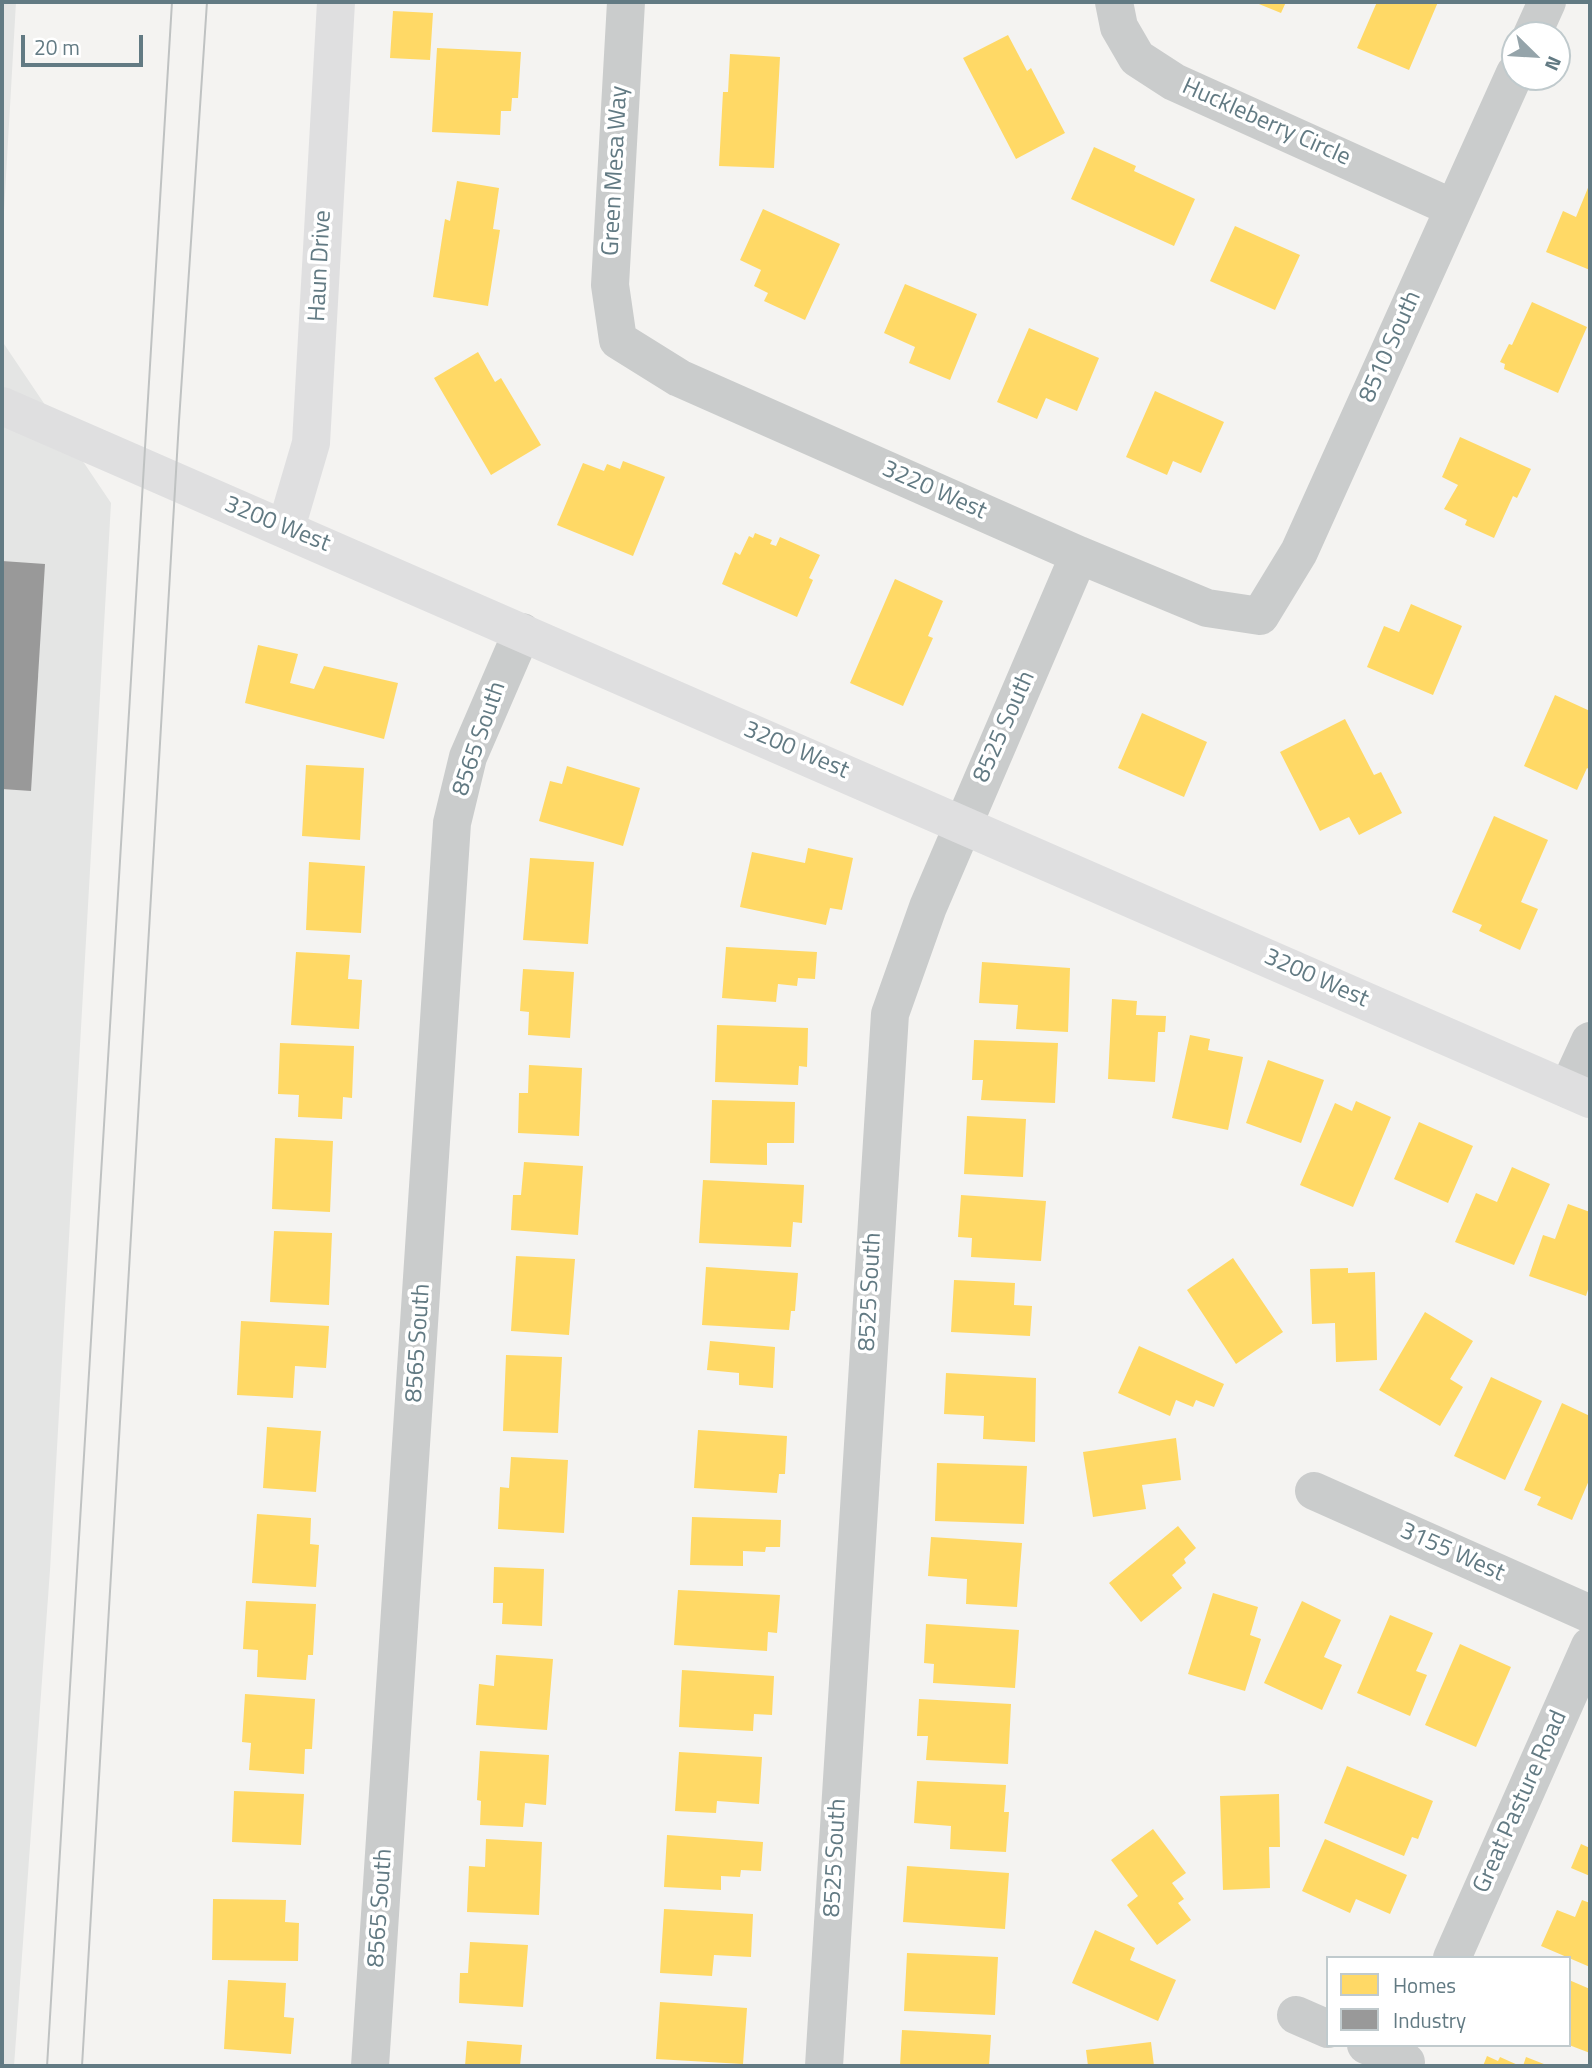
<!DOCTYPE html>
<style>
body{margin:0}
#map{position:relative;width:1592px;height:2068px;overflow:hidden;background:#f4f3f1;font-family:"Titillium Web",sans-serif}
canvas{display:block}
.frame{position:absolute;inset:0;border:4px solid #627a83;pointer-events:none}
.legend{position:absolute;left:1326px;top:1956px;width:245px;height:91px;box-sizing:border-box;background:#fff;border:2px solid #c0cacd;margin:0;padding:9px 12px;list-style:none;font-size:21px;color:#627a83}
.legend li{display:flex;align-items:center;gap:14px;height:35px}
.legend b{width:35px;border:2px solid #c0cacd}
.north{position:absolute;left:1501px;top:21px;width:70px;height:70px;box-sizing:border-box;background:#fff;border:2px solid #c0cacd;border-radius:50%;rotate:114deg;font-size:19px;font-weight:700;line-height:28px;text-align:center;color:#627a83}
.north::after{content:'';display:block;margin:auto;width:24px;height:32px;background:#95a4aa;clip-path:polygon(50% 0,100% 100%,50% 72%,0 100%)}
.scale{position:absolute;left:21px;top:35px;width:122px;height:32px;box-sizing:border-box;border:4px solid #627a83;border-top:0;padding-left:9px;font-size:21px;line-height:24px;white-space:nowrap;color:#627a83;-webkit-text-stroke:5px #fff;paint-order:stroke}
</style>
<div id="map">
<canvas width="1592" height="2068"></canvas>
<div class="frame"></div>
<ul class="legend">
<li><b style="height:19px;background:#ffd966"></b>Homes</li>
<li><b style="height:19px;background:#999"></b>Industry</li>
</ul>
<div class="north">N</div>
<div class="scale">20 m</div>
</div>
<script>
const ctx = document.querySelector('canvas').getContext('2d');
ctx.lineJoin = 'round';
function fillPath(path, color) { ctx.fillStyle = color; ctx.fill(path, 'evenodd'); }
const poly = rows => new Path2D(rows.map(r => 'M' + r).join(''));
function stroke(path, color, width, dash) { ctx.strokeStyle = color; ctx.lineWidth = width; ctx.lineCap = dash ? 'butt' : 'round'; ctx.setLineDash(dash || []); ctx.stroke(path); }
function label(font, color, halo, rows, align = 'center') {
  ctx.font = font + ' "Titillium Web",sans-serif'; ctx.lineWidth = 7; ctx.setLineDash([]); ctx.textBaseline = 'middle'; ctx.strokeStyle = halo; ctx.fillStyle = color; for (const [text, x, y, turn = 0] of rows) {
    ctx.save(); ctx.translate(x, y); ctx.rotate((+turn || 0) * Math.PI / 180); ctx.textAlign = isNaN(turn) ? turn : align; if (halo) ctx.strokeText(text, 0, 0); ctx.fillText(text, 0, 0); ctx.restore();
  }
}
const built = poly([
 [2,2,16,2,2,246],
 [2,341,111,503,50,1570,14,2066,2,2066]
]);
const homes = poly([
 [1254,2,1286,2,1281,13],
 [1377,2,1438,2,1409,70,1357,48],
 [393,11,433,13,430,60,390,58],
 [1008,35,1027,71,1031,68,1065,133,1016,159,963,58],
 [437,48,521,52,518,98,512,98,511,111,501,111,500,135,432,132],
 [730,54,780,57,774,168,719,166,723,92,728,92],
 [1094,147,1136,166,1134,171,1195,199,1174,246,1071,199],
 [457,181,499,188,493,229,500,230,488,306,433,297,445,219,450,221],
 [1590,183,1590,270,1546,252,1563,211,1576,217],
 [763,209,840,244,805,320,764,301,768,293,754,286,761,270,740,260],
 [1235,226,1300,255,1275,310,1210,281],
 [905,284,977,314,950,380,909,363,915,347,884,333],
 [1532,302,1587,327,1558,393,1504,369,1505,364,1500,362,1509,344,1512,345],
 [1029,328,1099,358,1077,411,1046,398,1037,419,997,402],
 [478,352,495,382,501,378,541,445,491,475,434,378],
 [1155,391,1224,422,1201,473,1173,461,1167,475,1126,457],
 [1460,437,1531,469,1517,498,1513,496,1494,538,1465,525,1467,520,1444,509,1458,485,1442,477],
 [623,461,665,477,633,556,557,525,583,463,604,471,607,464,620,469],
 [755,533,772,540,770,544,776,546,780,537,820,555,809,578,813,580,797,617,722,584,735,552,740,555,749,536,753,538],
 [895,579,943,601,928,636,933,638,903,706,850,683],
 [1411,604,1462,626,1433,695,1367,667,1384,626,1399,632],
 [258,645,298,654,290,683,314,689,324,666,398,683,384,739,245,703],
 [1555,695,1590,711,1590,770,1587,768,1577,790,1524,766],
 [1142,713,1207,742,1184,797,1118,768],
 [1345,719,1374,775,1381,772,1402,813,1359,835,1349,817,1320,831,1280,752],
 [306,765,364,768,360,840,302,836],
 [567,766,640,788,623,846,539,821,550,781,562,784],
 [1494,816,1548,840,1521,902,1538,909,1520,950,1479,931,1482,925,1452,912],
 [808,848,853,858,842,910,830,908,826,925,740,907,752,852,805,863],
 [530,858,594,862,588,944,523,940],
 [309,862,365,866,361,933,306,930],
 [726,947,817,952,815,979,798,978,797,986,778,984,776,1002,722,998],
 [296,952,350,955,348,979,362,980,359,1029,291,1025],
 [982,962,1070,968,1068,1032,1016,1029,1018,1005,979,1003],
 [523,969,574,972,570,1038,528,1035,529,1012,520,1011],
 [1112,999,1137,1001,1136,1015,1166,1016,1165,1032,1158,1032,1155,1082,1108,1079],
 [717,1025,808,1028,807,1067,799,1066,798,1085,715,1082],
 [1190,1035,1210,1039,1208,1050,1243,1057,1228,1130,1172,1118],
 [974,1040,1058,1043,1055,1103,981,1100,983,1080,972,1080],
 [280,1043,354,1046,352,1098,343,1097,342,1119,298,1117,299,1095,278,1094],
 [1268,1060,1324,1080,1301,1143,1246,1123],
 [529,1065,582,1068,579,1136,518,1133,519,1093,528,1093],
 [712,1100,795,1102,794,1143,767,1143,767,1165,710,1163],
 [1356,1101,1391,1117,1353,1207,1300,1185,1335,1103,1352,1111],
 [967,1116,1026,1119,1023,1177,964,1174],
 [1419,1122,1473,1146,1448,1203,1394,1179],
 [275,1138,333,1141,330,1212,272,1209],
 [524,1162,583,1166,578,1235,511,1230,513,1195,521,1195],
 [1512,1167,1550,1184,1514,1265,1455,1242,1476,1193,1497,1202],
 [703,1180,804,1185,802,1223,793,1222,791,1247,699,1243],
 [961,1195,1046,1201,1041,1261,971,1257,972,1238,958,1237],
 [1568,1204,1590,1212,1590,1283,1586,1296,1529,1276,1543,1235,1555,1239],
 [274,1231,332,1233,329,1305,270,1302],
 [516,1256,575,1259,569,1335,511,1331],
 [1233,1258,1283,1332,1236,1364,1187,1290],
 [706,1267,798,1273,795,1311,791,1311,789,1330,702,1325],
 [1348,1268,1348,1273,1375,1272,1377,1360,1336,1362,1335,1323,1312,1324,1310,1269],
 [954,1280,1015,1283,1014,1305,1032,1306,1030,1336,951,1332],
 [1425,1312,1473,1341,1450,1379,1463,1387,1440,1426,1379,1390],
 [241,1321,329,1326,326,1368,295,1366,293,1398,237,1395],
 [710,1341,775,1347,773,1388,739,1385,739,1373,707,1370],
 [1139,1346,1224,1384,1214,1407,1196,1400,1193,1407,1176,1400,1170,1416,1118,1393],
 [506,1355,562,1357,558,1433,503,1431],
 [946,1373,1036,1378,1035,1442,983,1439,984,1416,944,1414],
 [1491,1377,1542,1401,1505,1480,1454,1456],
 [1562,1403,1590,1416,1590,1478,1572,1520,1537,1505,1541,1497,1524,1490],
 [267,1427,321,1431,316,1492,263,1488],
 [698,1430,787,1436,785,1474,779,1474,777,1493,694,1488],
 [1176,1438,1181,1480,1142,1485,1146,1509,1093,1517,1083,1452],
 [511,1457,568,1460,564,1533,498,1529,500,1487,509,1488],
 [937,1463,1027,1466,1024,1524,935,1521],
 [257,1514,311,1518,310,1544,319,1545,316,1587,252,1583],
 [692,1517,781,1520,780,1547,766,1547,765,1552,743,1551,743,1566,690,1565],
 [1178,1526,1196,1548,1184,1559,1186,1563,1172,1575,1182,1588,1141,1622,1109,1583],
 [931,1537,1022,1543,1017,1607,966,1604,967,1579,928,1576],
 [494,1567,544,1569,542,1626,502,1624,503,1603,493,1603],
 [678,1590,780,1595,777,1633,768,1632,767,1651,674,1645],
 [1213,1593,1258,1607,1250,1635,1261,1639,1245,1691,1188,1674],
 [246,1601,316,1604,313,1655,308,1655,306,1680,257,1677,258,1650,243,1649],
 [1302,1601,1341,1620,1324,1657,1342,1665,1322,1710,1264,1683],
 [1390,1615,1433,1633,1416,1671,1427,1675,1410,1716,1357,1693],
 [926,1624,1019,1630,1015,1688,933,1683,934,1664,924,1663],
 [1460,1644,1511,1667,1476,1747,1425,1725],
 [496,1655,553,1659,547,1730,476,1725,479,1684,494,1686],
 [682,1670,774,1676,772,1715,754,1714,753,1731,679,1727],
 [245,1694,315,1699,312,1749,305,1749,304,1774,249,1770,251,1743,242,1742],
 [919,1699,1011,1704,1008,1764,926,1760,928,1736,917,1736],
 [480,1751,549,1755,546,1805,525,1803,523,1827,480,1825,481,1801,477,1800],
 [679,1752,762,1757,759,1804,717,1801,716,1813,675,1811],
 [1347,1766,1433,1801,1418,1839,1412,1837,1404,1856,1324,1823],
 [917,1781,1006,1785,1004,1812,1009,1812,1006,1852,950,1849,951,1826,914,1823],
 [234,1791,304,1794,301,1845,232,1842],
 [1279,1794,1280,1847,1269,1847,1270,1888,1223,1890,1220,1796],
 [1153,1829,1186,1873,1172,1883,1184,1899,1178,1903,1191,1920,1157,1945,1127,1905,1138,1896,1111,1860],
 [667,1835,763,1842,761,1871,741,1870,740,1877,721,1876,721,1890,664,1887],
 [486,1839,542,1842,539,1915,467,1912,469,1866,485,1867],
 [1325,1839,1407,1875,1390,1914,1356,1899,1350,1913,1302,1891],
 [1581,1844,1590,1848,1590,1876,1571,1868],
 [907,1866,1009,1873,1005,1929,903,1922],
 [213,1899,286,1900,285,1922,299,1923,298,1961,212,1960],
 [1582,1900,1590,1903,1590,1967,1541,1946,1557,1910,1575,1917],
 [664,1909,753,1914,751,1957,714,1955,712,1976,660,1973],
 [1095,1930,1135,1948,1130,1960,1176,1980,1158,2021,1072,1983],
 [470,1942,528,1945,523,2007,459,2003,460,1973,468,1973],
 [907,1953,998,1957,995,2015,904,2011],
 [228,1980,286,1983,284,2017,294,2018,291,2054,224,2049],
 [1569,1980,1590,1989,1590,2053,1569,2045],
 [660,2002,747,2008,743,2064,656,2059],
 [902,2030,991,2035,989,2066,900,2066],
 [467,2041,522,2045,520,2066,465,2066],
 [1151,2042,1154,2066,1088,2066,1086,2050],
 [1487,2056,1498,2061,1500,2057,1520,2066,1483,2066],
 [1526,2057,1549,2066,1523,2066]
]);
const industry = poly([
 [2,561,45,564,31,791,2,789]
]);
const street = poly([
 [626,2,610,285,618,340,679,378,1079,555,1207,608,1260,616,1299,552,1515,73],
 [1114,2,1119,27,1137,58,1174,82,1453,208],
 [1532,35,1547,2],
 [1568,1089,1590,1041],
 [1314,1491,1590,1614],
 [1452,1958,1590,1646],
 [1296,2015,1328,2029],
 [1366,2045,1406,2062],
 [370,2066,452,823,468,757,522,632],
 [824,2066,890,1014,928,907,1079,555]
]);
const secondary = poly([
 [2,406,1590,1099],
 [286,528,311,443,336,2]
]);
const tram = poly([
 [47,2066,172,2],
 [82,2066,179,421,207,2]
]);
const streetNames = [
 ["Huckleberry Circle",1266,123,24],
 ["Green Mesa Way",616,171,-87],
 ["Haun Drive",321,266,-87],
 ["8510 South",1391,347,-66],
 ["3220 West",934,491,24],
 ["3200 West",277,525,22],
 ["8525 South",1005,727,-66],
 ["8565 South",480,739,-71],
 ["3200 West",796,751,23],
 ["3200 West",1316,979,24],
 ["8525 South",871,1292,-87],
 ["8565 South",419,1343,-86],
 ["3155 West",1452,1553,24],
 ["Great Pasture Road",1521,1802,-66],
 ["8525 South",836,1858,-87],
 ["8565 South",381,1908,-86]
];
fillPath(built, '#e4e5e4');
fillPath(homes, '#ffd966');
fillPath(industry, '#999');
stroke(street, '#cacccc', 38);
stroke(secondary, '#dfdfe0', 38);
stroke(tram, '#bfc2c2', 2);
label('24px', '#627a83', '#fff', streetNames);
</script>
